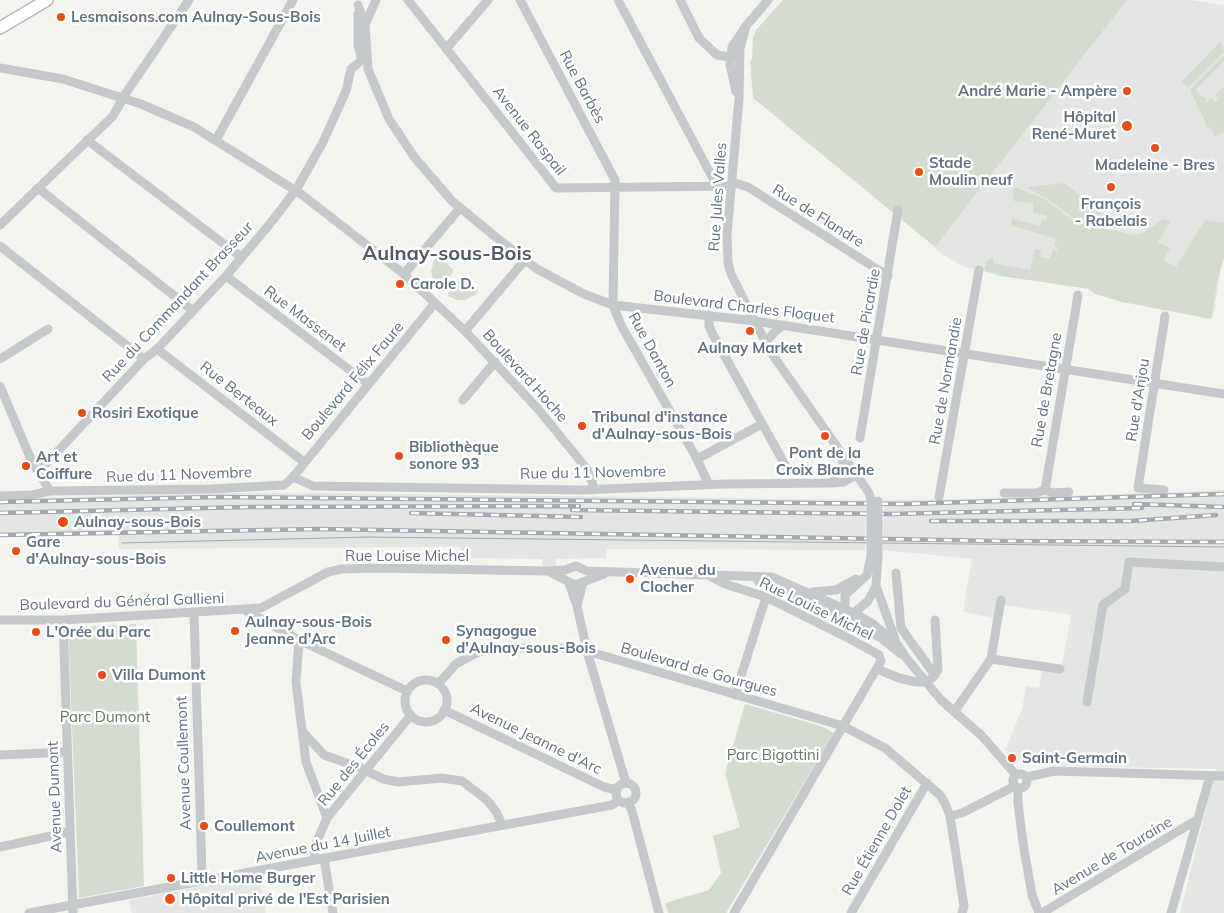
<!DOCTYPE html>
<meta charset="utf-8">
<style>
body{margin:0}
canvas{display:block;background:#f4f4ef}
</style>
<canvas width="1224" height="913"></canvas>
<script>
const ctx = document.querySelector('canvas').getContext('2d');
ctx.lineJoin = 'round';
function fillPath(path, color) { ctx.fillStyle = color; ctx.fill(path, 'evenodd'); }
const poly = rows => new Path2D(rows.map(r => 'M' + r).join(''));
function stroke(path, color, width, dash) { ctx.strokeStyle = color; ctx.lineWidth = width; ctx.lineCap = dash ? 'butt' : 'round'; ctx.setLineDash(dash || []); ctx.stroke(path); }
function label(font, color, halo, rows, align = 'center') {
  ctx.font = font + ' Mulish,sans-serif'; ctx.lineWidth = 5; ctx.setLineDash([]); ctx.textBaseline = 'middle'; ctx.strokeStyle = halo; ctx.fillStyle = color; for (const [text, x, y, turn = 0] of rows) {
    ctx.save(); ctx.translate(x, y); ctx.rotate((+turn || 0) * Math.PI / 180); ctx.textAlign = isNaN(turn) ? turn : align; if (halo) ctx.strokeText(text, 0, 0); ctx.fillText(text, 0, 0); ctx.restore();
  }
}
const built = poly([
 [1127,0,1190,0,1224,5,1224,259,1222,261,1213,317,1095,294,1089,289,1059,283,1001,276,992,272,963,267,937,251,935,247],
 [1224,490,1224,913,1180,913,1216,769,1056,766,1015,760,1005,750,1022,709,1026,686,1039,688,1042,669,1064,668,1062,665,1071,615,997,604,995,618,963,612,972,559,883,550,884,500,980,499],
 [209,493,331,493,866,500,865,550,607,549,606,558,556,559,556,567,542,566,542,559,461,558,461,547,119,549,118,535,0,537,0,499],
 [259,876,266,913,132,913,129,900]
]);
const green = poly([
 [783,0,1127,0,935,247,753,98,750,61,752,59,753,38,756,30],
 [1221,41,1224,52,1189,87,1186,86,1181,82],
 [1224,55,1224,61,1196,89,1199,94,1207,99,1204,105,1211,98,1215,102,1219,99,1215,95,1224,86,1224,132,1215,137,1210,127,1208,128,1190,90],
 [1065,183,1115,225,1115,226,1073,218,1046,198,1026,187],
 [1015,187,1045,199,1072,220,1134,235,1143,233,1163,219,1171,221,1158,242,1170,248,1163,260,1176,267,1205,220,1224,223,1224,259,1219,273,1211,319,1122,302,1095,294,1089,289,1001,276,984,271,986,262,993,257,993,263,1030,270,1035,249,1041,250,1040,257,1050,259,1053,250,1057,251,1057,247,1054,246,1056,239,1011,225,1014,208,1013,219,1040,226,1042,220,1046,221,1048,216,1033,213,1033,203,1014,201,1012,191],
 [438,257,453,269,453,273,440,288,434,283,431,271,434,260],
 [464,278,477,290,478,293,466,300,457,300,448,296,448,293,460,279],
 [136,624,144,886,79,898,68,628],
 [745,704,821,726,834,733,726,913,668,913,665,903,709,890,721,873,713,836,740,827,725,773]
]);
const minor = poly([
 [408,0,556,188,732,186],
 [520,0,615,180,613,305,621,325,697,459,709,485],
 [618,0,717,186],
 [680,0,699,38,717,55,735,58],
 [358,5,365,25,368,69,389,119,415,158,452,201,492,234,537,269,584,294,613,305,755,321,1224,394],
 [358,14,358,45,362,60],
 [365,25,376,0],
 [746,26,740,48,739,99,727,235,728,263,731,274,770,351,856,474,869,493,871,500],
 [446,49,488,0],
 [0,68,63,79,141,104,194,127,301,194,404,274,465,331,538,409,587,469,595,490],
 [736,92,730,64,732,47,746,26,768,0],
 [87,140,241,257],
 [216,140,293,0],
 [732,182,748,187,888,276],
 [38,188,192,310],
 [0,225,113,116,126,93,189,0],
 [0,246,144,359],
 [404,274,460,208],
 [226,276,368,384],
 [709,315,709,326,712,333,789,472],
 [465,331,525,260],
 [766,341,778,329,784,325],
 [157,349,304,462],
 [0,359,48,329],
 [0,386,32,462,50,491],
 [463,400,495,362],
 [860,438,898,210],
 [697,459,762,424],
 [40,474,43,467,144,359,157,349,226,276,269,225,296,190,323,142,346,91,351,69,362,60],
 [293,477,313,486,581,490,725,484,832,483,844,482,860,472],
 [832,483,843,467,842,456],
 [1045,490,1078,295],
 [1164,490,1138,488,1165,316],
 [1004,493,1036,493,1045,490,1053,493,1069,492],
 [0,496,32,495,50,491,212,489,284,485,293,477,435,303],
 [939,497,979,270],
 [548,571,575,585,604,574],
 [896,573,901,628,935,675],
 [708,575,725,584,766,597,850,639,879,655,881,661,734,913],
 [758,581,770,583,850,620,881,638,901,654],
 [569,583,577,606,587,651,626,783],
 [876,586,895,639],
 [812,592,836,590,856,579],
 [577,606,583,582],
 [245,610,299,640,407,691],
 [845,611,845,595,867,575,871,557],
 [194,614,202,873,200,881],
 [850,614,854,613,868,601,876,586,878,556],
 [0,620,63,620,261,608,328,572,342,569,377,568,548,571,565,570,576,566,587,571,772,577,854,613,873,624,897,644,907,659,941,700,982,736,1016,775],
 [63,620,73,913],
 [299,640,296,682,306,762,327,818],
 [991,659,1060,669],
 [877,669,899,678,916,682,926,682,932,678,938,670,935,620],
 '405 701a21 21 0 1 1 42 0a21 21 0 1 1-42 0Z',
 [438,684,456,664,476,653,494,648,566,648,587,651,843,726,885,748,940,795,945,803,950,816,964,906,962,913],
 [735,695,766,597],
 [1087,702,1103,605,1125,589,1129,562,1224,567],
 [444,710,604,787,617,790],
 [954,712,991,659,1001,600],
 [302,731,324,755,361,768,383,779,398,782,442,778,462,781,487,800,497,813,502,825],
 [0,755,67,752],
 '1013 781a7 7 0 1 1 14 0a7 7 0 1 1-14 0Z',
 [1027,777,1054,771,1224,776],
 '616 793a10 10 0 1 1 20 0a10 10 0 1 1-20 0Z',
 [1018,788,1018,803,1023,843,1032,895,1039,913],
 [628,802,632,811,659,913],
 [950,816,962,813,1015,786],
 [0,847,69,832],
 [324,858,333,913],
 [315,860,314,848,327,818,411,715],
 [29,913,612,805,619,800],
 [851,913,927,783],
 [1042,913,1195,821],
 [1171,913,1210,776]
]);
const major = poly([
 [0,28,47,0]
]);
const tram = poly([
 [122,543,368,537,1224,547]
]);
const rail = poly([
 [0,502,219,497,904,504,1224,494],
 [1134,504,1224,507],
 [572,510,890,514,1142,508],
 [0,513,248,507,579,506],
 [411,513,581,517],
 [931,521,1131,521,1216,515],
 [0,535,319,529,999,541,1224,542]
]);
const minorBridge = poly([
 [878,501,878,556],
 [871,557,871,500]
]);
const markers = [
 [61,17,5,"#ef4a14"],
 [1127,91,5,"#ef4a14"],
 [1127,126,6,"#ef4a14"],
 [1155,148,5,"#ef4a14"],
 [919,172,5,"#ef4a14"],
 [1111,187,5,"#ef4a14"],
 [400,284,5,"#ef4a14"],
 [750,331,5,"#ef4a14"],
 [82,413,5,"#ef4a14"],
 [582,426,5,"#ef4a14"],
 [825,436,5,"#ef4a14"],
 [399,456,5,"#ef4a14"],
 [26,466,5,"#ef4a14"],
 [63,522,6,"#ef4a14"],
 [16,551,5,"#ef4a14"],
 [630,579,5,"#ef4a14"],
 [235,631,5,"#ef4a14"],
 [36,632,5,"#ef4a14"],
 [446,640,5,"#ef4a14"],
 [102,675,5,"#ef4a14"],
 [1012,758,5,"#ef4a14"],
 [204,826,5,"#ef4a14"],
 [171,878,5,"#ef4a14"],
 [170,899,6,"#ef4a14"]
];
const poiNames = [
 ["Lesmaisons.com Aulnay-Sous-Bois",71,17],
 ["André Marie - Ampère",1117,91,"right"],
 ["Hôpital",1116,117,"right"],
 ["René-Muret",1116,134,"right"],
 ["Stade",929,163],
 ["Moulin neuf",929,180],
 ["Madeleine - Bres",1155,165,"center"],
 ["François",1111,204,"center"],
 ["- Rabelais",1111,221,"center"],
 ["Carole D.",410,284],
 ["Aulnay Market",750,348,"center"],
 ["Rosiri Exotique",92,413],
 ["Tribunal d'instance",592,417],
 ["d'Aulnay-sous-Bois",592,434],
 ["Bibliothèque",409,447],
 ["sonore 93",409,464],
 ["Pont de la",825,453,"center"],
 ["Croix Blanche",825,470,"center"],
 ["Art et",36,457],
 ["Coiffure",36,474],
 ["Aulnay-sous-Bois",74,522],
 ["Gare",26,542],
 ["d'Aulnay-sous-Bois",26,559],
 ["Avenue du",640,570],
 ["Clocher",640,587],
 ["Aulnay-sous-Bois",245,622],
 ["Jeanne d'Arc",245,639],
 ["Synagogue",456,631],
 ["d'Aulnay-sous-Bois",456,648],
 ["L'Orée du Parc",46,632],
 ["Villa Dumont",112,675],
 ["Saint-Germain",1022,758],
 ["Coullemont",214,826],
 ["Little Home Burger",181,878],
 ["Hôpital privé de l'Est Parisien",181,899]
];
const streetNames = [
 ["Rue Barbès",582,87,62],
 ["Avenue Raspail",529,131,52],
 ["Rue Jules Valles",718,197,-86],
 ["Rue de Flandre",818,216,32],
 ["Rue du Commandant Brasseur",178,302,-47],
 ["Boulevard Charles Floquet",744,307,7],
 ["Rue Massenet",305,319,37],
 ["Rue de Picardie",866,322,-80],
 ["Rue Danton",652,350,61],
 ["Boulevard Hoche",525,376,48],
 ["Boulevard Félix Faure",353,381,-50],
 ["Rue de Normandie",946,381,-80],
 ["Rue de Bretagne",1047,390,-80],
 ["Rue Berteaux",239,394,38],
 ["Rue d'Anjou",1138,400,-81],
 ["Rue du 11 Novembre",593,473,-1],
 ["Rue du 11 Novembre",179,475,-2],
 ["Rue Louise Michel",407,556],
 ["Boulevard du Général Gallieni",122,602,-2],
 ["Rue Louise Michel",816,609,26],
 ["Boulevard de Gourgues",699,670,16],
 ["Avenue Jeanne d'Arc",536,739,26],
 ["Avenue Coullemont",184,763,-92],
 ["Rue des Écoles",354,764,-51],
 ["Avenue Dumont",55,797,-92],
 ["Rue Étienne Dolet",877,841,-60],
 ["Avenue du 14 Juillet",323,845,-11],
 ["Avenue de Touraine",1112,856,-31]
];
const parkNames = [
 ["Parc Dumont",105,717],
 ["Parc Bigottini",773,755]
];
const districtNames = [
 ["Aulnay-sous-Bois",447,254]
];
fillPath(built, '#e4e6e3');
fillPath(green, '#d4dcd0');
stroke(major, '#b6babe', 14);
stroke(minor, '#c6c9cc', 9);
stroke(major, '#fff', 11);
stroke(tram, '#a3a9af', 1);
stroke(rail, '#a3a9af', 4.5);
stroke(rail, '#fff', 2.5, [8]);
stroke(minorBridge, '#c6c9cc', 9);
for (const [x, y, r, color] of markers) { const dot = new Path2D(); dot.arc(x, y, r, 0, 2 * Math.PI); ctx.fillStyle = color; ctx.fill(dot); stroke(dot, '#fff', 2); }
label('bold 15px', '#617383', '#fff', poiNames, 'left');
label('15px', '#617383', '#fff', streetNames);
label('15px', '#657a60', '#fff', parkNames);
label('bold 20px', '#4f5c67', '#fff', districtNames);
</script>
